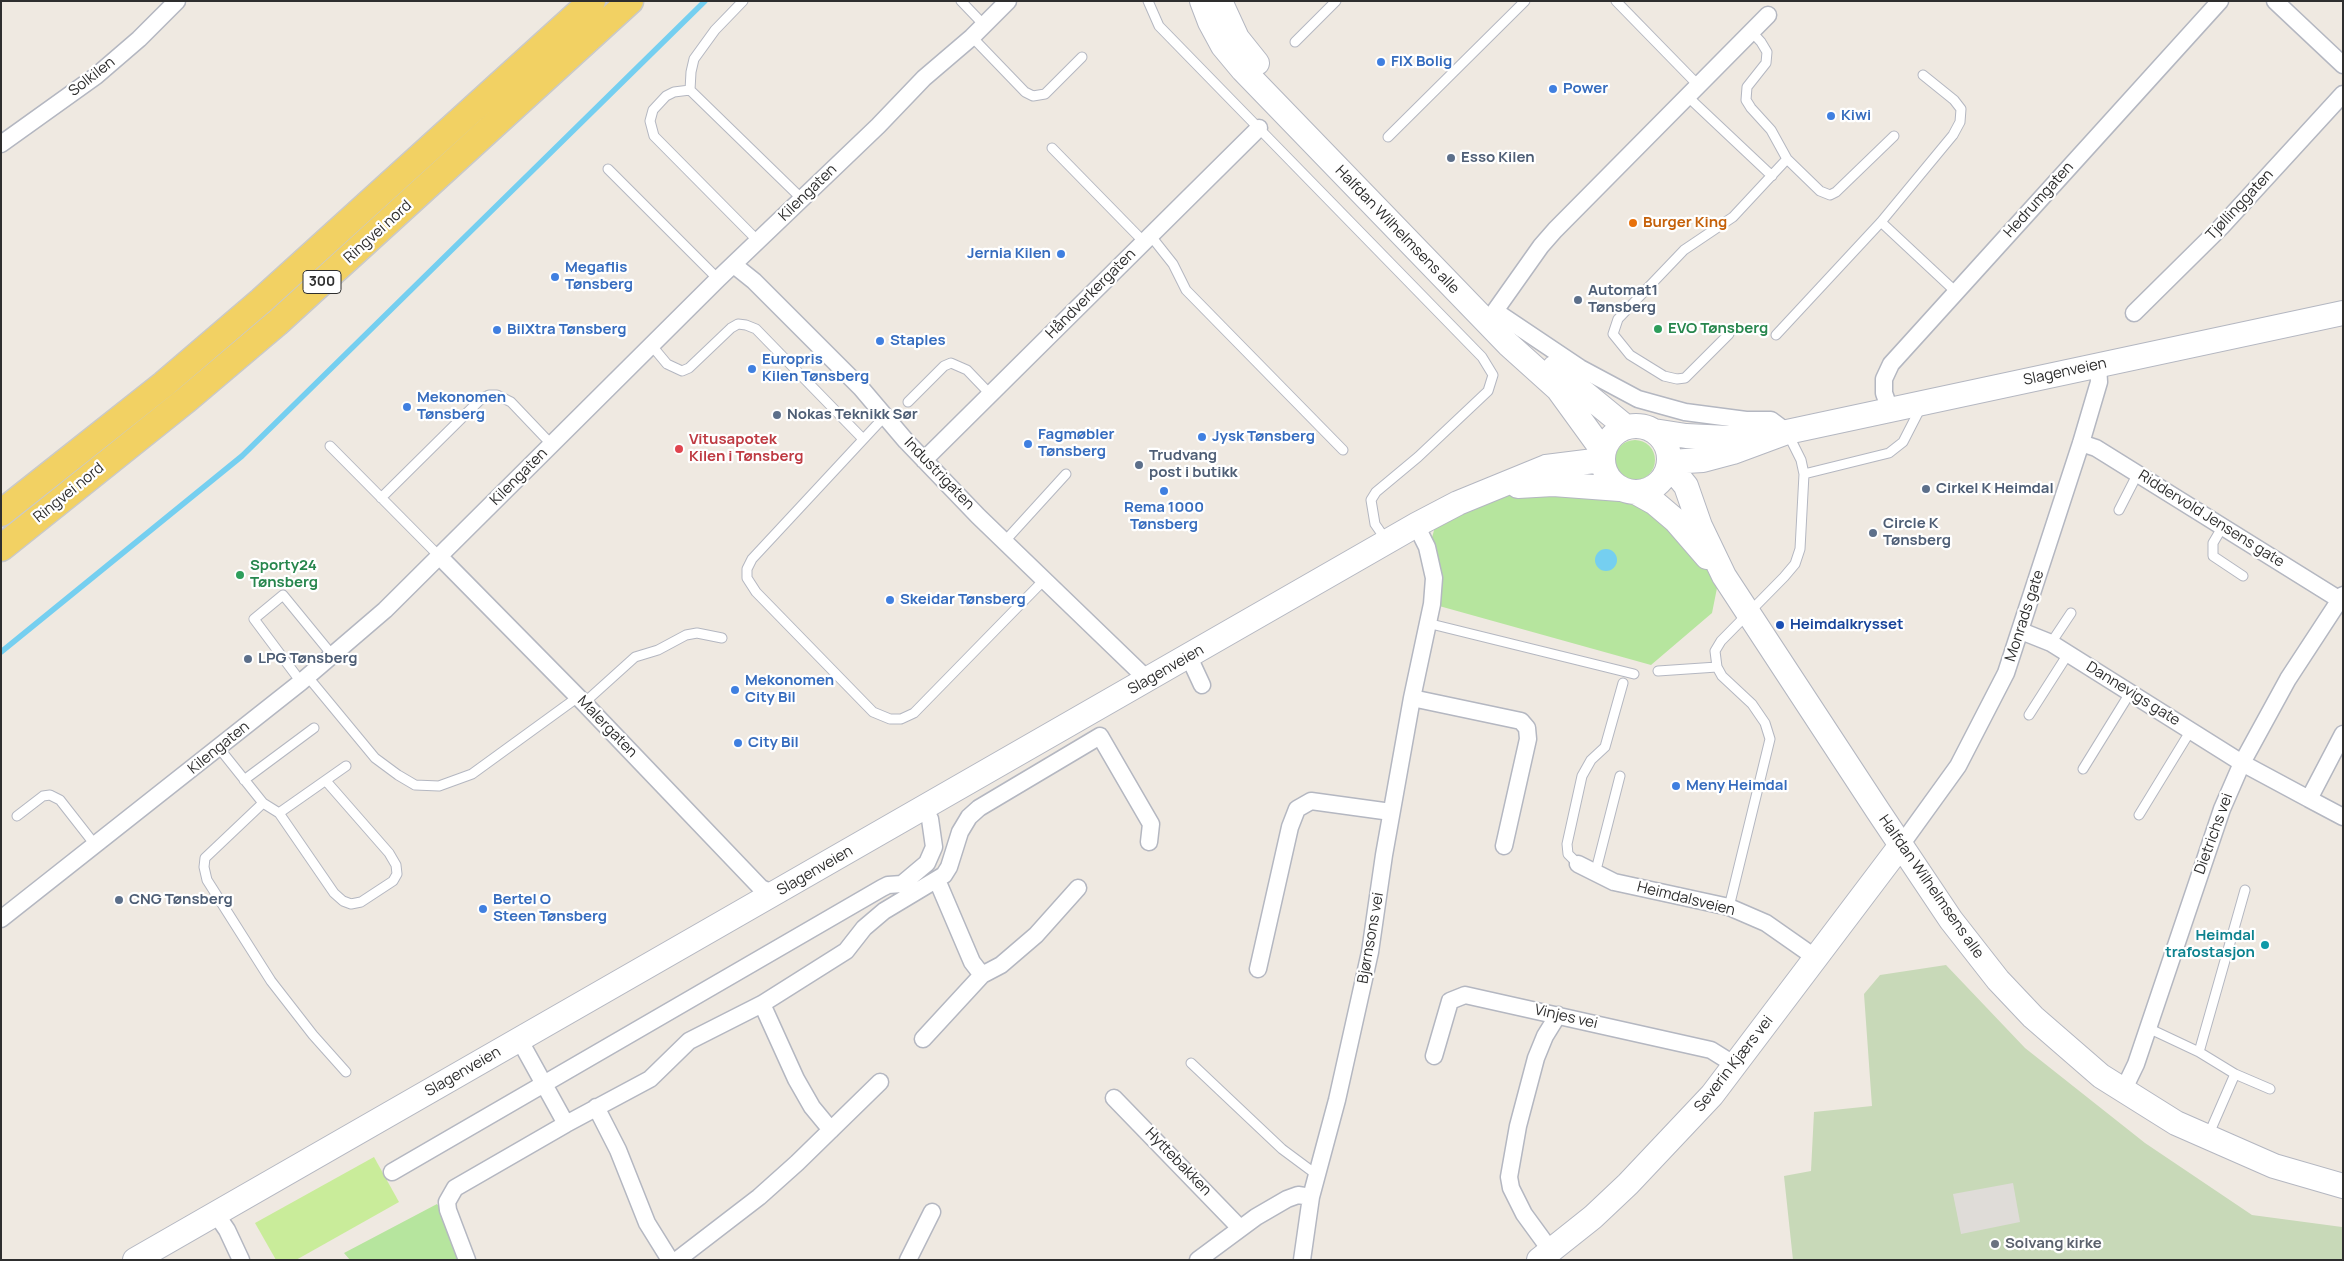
<!DOCTYPE html>
<meta charset="utf-8">
<style>
body{margin:0}
#map{position:relative;width:2344px;height:1261px;overflow:hidden;background:#efe9e1;font-family:Manrope,sans-serif}
canvas{display:block}
.frame{position:absolute;inset:0;border:2px solid #2e2e2e;pointer-events:none}
</style>
<div id="map">
<canvas width="2344" height="1261"></canvas>
<div class="frame"></div>
</div>
<script>
const ctx = document.querySelector('canvas').getContext('2d');
ctx.lineJoin = 'round';
function fillPath(path, color) { ctx.fillStyle = color; ctx.fill(path, 'evenodd'); }
const poly = rows => new Path2D(rows.map(r => 'M' + r).join(''));
function stroke(path, color, width, dash) { ctx.strokeStyle = color; ctx.lineWidth = width; ctx.lineCap = dash ? 'butt' : 'round'; ctx.setLineDash(dash || []); ctx.stroke(path); }
function label(font, color, halo, rows, align = 'center') {
  ctx.font = font + ' Manrope,sans-serif'; ctx.lineWidth = 4.5; ctx.setLineDash([]); ctx.textBaseline = 'middle'; ctx.strokeStyle = halo; ctx.fillStyle = color; for (const [text, x, y, turn = 0] of rows) {
    ctx.save(); ctx.translate(x, y); ctx.rotate((+turn || 0) * Math.PI / 180); ctx.textAlign = isNaN(turn) ? turn : align; if (halo) ctx.strokeText(text, 0, 0); ctx.fillText(text, 0, 0); ctx.restore();
  }
}
const green = poly([
 '1615 460a20 20 0 1 1 40 0a20 20 0 1 1-40 0Z',
 [1509,493,1625,499,1645,506,1667,522,1718,583,1712,613,1651,665,1432,604,1431,541,1435,527,1455,516],
 [437,1204,442,1211,459,1260,350,1260,344,1253]
]);
const cemetery = poly([
 [1946,965,2025,1048,2145,1143,2252,1215,2342,1227,2343,1260,1793,1260,1784,1176,1811,1171,1814,1112,1872,1106,1864,994,1880,975]
]);
const pitch = poly([
 [374,1157,399,1202,296,1260,276,1260,255,1223]
]);
const plaza = poly([
 [2013,1183,2020,1222,1961,1234,1953,1194]
]);
const water = poly([
 '1595 560a11 11 0 1 1 22 0a11 11 0 1 1-22 0Z'
]);
const stream = poly([
 [1,652,242,456,705,1]
]);
const lane = poly([
 [961,1,984,25],
 [1148,1,1159,26,1482,357,1493,375,1488,391,1418,457,1376,492,1371,500,1375,524,1386,540],
 [1616,1,1697,84],
 [1751,31,1761,42,1767,52,1766,63,1747,87,1746,100,1751,108,1771,130,1787,159,1820,191,1830,195,1836,192,1894,136],
 [972,37,1025,92,1033,96,1045,94,1082,57],
 [1295,42,1336,1],
 [690,90,691,72,694,59,715,30,743,1],
 [1686,95,1772,176],
 [1388,137,1525,1],
 [1052,148,1144,242],
 [608,169,718,279],
 [1881,222,1956,292],
 [1150,235,1173,264,1186,290,1343,450],
 [758,241,654,136,650,121,653,110,666,96,674,92,690,90,802,199],
 [1729,334,1685,378,1677,379,1664,376,1630,355,1613,334,1618,319,1684,250,1733,217,1787,159],
 [1776,335,1881,222,1953,135,1960,122,1961,109,1954,100,1923,75],
 [652,346,667,364,682,371,689,368,731,328,738,324,746,325,756,329,863,439],
 [908,402,944,366,951,363,967,370,990,394],
 [885,416,752,559,747,569,747,578,756,592,873,712,890,719,901,719,914,713,1045,579],
 [330,446,439,556],
 [1804,474,1889,453,1903,442,1922,405],
 [381,498,481,399,489,395,497,395,511,402,552,445],
 [2119,510,2138,473],
 [2223,526,2213,543,2213,556,2243,576],
 [1005,541,1066,474],
 [1427,623,1634,674],
 [2051,643,2071,613],
 [1658,671,1717,667],
 [308,677,375,758,398,775,415,785,439,786,472,774,578,697],
 [301,682,254,619,283,595,333,656],
 [584,703,635,657,658,650,686,635,697,633,722,638],
 [2029,715,2068,654],
 [219,748,263,803,279,813,334,893,343,901,351,904,361,902,393,881,397,874,396,865,389,853,326,781],
 [2083,769,2130,693],
 [244,780,314,728],
 [263,803,205,858,204,867,207,880,271,981,313,1035,346,1072],
 [279,813,346,766],
 [2139,815,2191,730],
 [17,816,43,796,50,795,60,800,96,846],
 [1578,864,1568,854,1567,844,1582,776,1591,760,1605,747,1623,683],
 [1595,874,1620,776],
 [1729,907,1770,739,1765,723,1752,704,1722,676,1717,667,1715,651,1721,641,1784,577,1795,564,1800,549,1804,474,1801,460,1787,432],
 [2148,1028,2199,1052,2235,1074,2270,1089],
 [2199,1052,2245,890],
 [1191,1063,1282,1149,1317,1175],
 [2208,1136,2235,1074]
]);
const street = poly([
 [2275,1,2343,65],
 [1768,15,1555,230,1541,246,1495,311,1580,368,1638,399,1685,412,1746,420,1771,420,1787,432],
 [1,144,96,76,139,39,177,1],
 [734,265,754,281,861,388,906,441,978,516,1148,680],
 [2134,313,2221,227,2343,94],
 [1890,410,1884,393,1884,379,1891,364,2220,1],
 [2081,443,2096,448,2340,600],
 [924,460,1259,128],
 [439,556,584,703,761,888,775,894],
 [2021,631,2051,643,2242,763,2309,799,2343,734],
 [1189,657,1202,685],
 [1412,698,1521,721,1527,728,1528,739,1504,846],
 [2309,799,2343,817],
 [1901,845,1958,766,2006,673,2081,443,2099,382,2098,365],
 [1578,864,1614,882,1729,907,1766,923,1816,958],
 [937,880,972,962,982,975],
 [1,919,301,682,385,610,718,279,878,126,924,78,972,37,1008,1],
 [1258,969,1290,827,1297,809,1311,801,1391,812],
 [762,1004,796,1079,812,1107,831,1130],
 [519,1039,566,1124],
 [923,1039,982,975,1001,965,1036,935,1078,888],
 [1434,1056,1450,1001,1465,995,1711,1050,1735,1065],
 [2123,1091,2136,1064,2222,809,2242,763,2288,679,2343,595],
 [1114,1098,1240,1228],
 [596,1107,618,1150,647,1223,670,1260],
 [392,1172,882,888,888,885,902,884,927,863,934,847,930,819,924,808],
 [216,1214,227,1230,241,1260],
 [1551,1251,1524,1214,1511,1188,1509,1177,1518,1126,1536,1058,1545,1036,1558,1015],
 [467,1260,448,1210,447,1202,455,1188,566,1124,650,1079,689,1041,762,1004,846,951,864,928,884,911,944,875,949,867,960,832,969,817,979,808,1100,736,1151,824,1149,842],
 [677,1260,759,1197,797,1163,880,1082],
 [908,1260,932,1212],
 [1198,1260,1256,1217,1287,1199,1298,1195,1311,1197],
 [1302,1260,1311,1197,1337,1100,1370,952,1384,855,1412,698,1432,604,1434,578,1427,547,1416,525]
]);
const secondary = poly([
 [1202,1,1210,22,1223,46,1243,70,1508,344,1558,389,1603,451],
 [1220,1,1237,38,1257,63],
 [1554,368,1626,427],
 '1603 459a33 33 0 1 1 66 0a33 33 0 1 1-66 0Z',
 [1654,431,1686,436,1728,438,1755,433],
 [1669,462,1703,460,1733,452,1787,432,2343,313],
 [1669,465,1686,486,1700,526,1724,576,1878,811,1951,920,1998,980,2033,1017,2101,1076,2176,1123,2274,1166,2343,1186],
 [1518,486,1553,484,1620,489],
 [1637,493,1655,503,1675,520,1707,557],
 [135,1260,1416,525,1458,503,1546,467,1602,460],
 [1539,1260,1593,1217,1628,1184,1712,1095,1901,845]
]);
const primary = poly([
 [1,513,164,384,261,301,592,1],
 [1,548,186,400,277,323,630,1]
]);
const markers = [
 [1381,62,5,"#3f7fe0"],
 [1553,89,5,"#3f7fe0"],
 [1831,116,5,"#3f7fe0"],
 [1451,158,5,"#5c6f8a"],
 [1633,223,5,"#e8710a"],
 [1061,254,5,"#3f7fe0"],
 [555,277,5,"#3f7fe0"],
 [1578,300,5,"#5c6f8a"],
 [1658,329,5,"#2e9e5b"],
 [497,330,5,"#3f7fe0"],
 [880,341,5,"#3f7fe0"],
 [752,369,5,"#3f7fe0"],
 [407,407,5,"#3f7fe0"],
 [777,415,5,"#5c6f8a"],
 [1202,437,5,"#3f7fe0"],
 [1028,444,5,"#3f7fe0"],
 [679,449,5,"#e0444e"],
 [1139,465,5,"#5c6f8a"],
 [1926,489,5,"#5c6f8a"],
 [1164,491,5,"#3f7fe0"],
 [1873,533,5,"#5c6f8a"],
 [240,575,5,"#2e9e5b"],
 [890,600,5,"#3f7fe0"],
 [1780,625,5,"#1a4fb4"],
 [248,659,5,"#5c6f8a"],
 [735,690,5,"#3f7fe0"],
 [738,743,5,"#3f7fe0"],
 [1676,786,5,"#3f7fe0"],
 [119,900,5,"#5c6f8a"],
 [483,909,5,"#3f7fe0"],
 [2265,945,5,"#0f9aa8"],
 [1995,1244,5,"#6b7280"]
];
const shields = [
 [322,282,38]
];
const shieldNames = [
 ["300",322,282]
];
const shopNames = [
 ["FIX Bolig",1391,62],
 ["Power",1563,89],
 ["Kiwi",1841,116],
 ["Jernia Kilen",1051,254,"right"],
 ["Megaflis",565,268],
 ["Tønsberg",565,285],
 ["BilXtra Tønsberg",507,330],
 ["Staples",890,341],
 ["Europris",762,360],
 ["Kilen Tønsberg",762,377],
 ["Mekonomen",417,398],
 ["Tønsberg",417,415],
 ["Fagmøbler",1038,435],
 ["Tønsberg",1038,452],
 ["Jysk Tønsberg",1212,437],
 ["Rema 1000",1164,508,"center"],
 ["Tønsberg",1164,525,"center"],
 ["Skeidar Tønsberg",900,600],
 ["Mekonomen",745,681],
 ["City Bil",745,698],
 ["City Bil",748,743],
 ["Meny Heimdal",1686,786],
 ["Bertel O",493,900],
 ["Steen Tønsberg",493,917]
];
const streetNames = [
 ["Solkilen",92,77,-38],
 ["Kilengaten",808,193,-44],
 ["Hedrumgaten",2039,200,-48],
 ["Tjøllinggaten",2240,205,-47],
 ["Halfdan Wilhelmsens alle",1397,230,46],
 ["Ringvei nord",378,232,-42],
 ["Håndverkergaten",1091,294,-45],
 ["Slagenveien",2065,372,-12],
 ["Industrigaten",939,474,46],
 ["Kilengaten",519,477,-45],
 ["Ringvei nord",69,493,-39],
 ["Riddervold Jensens gate",2211,519,32],
 ["Monrads gate",2025,616,-72],
 ["Slagenveien",1166,670,-30],
 ["Dannevigs gate",2133,694,32],
 ["Malergaten",607,727,46],
 ["Kilengaten",219,748,-39],
 ["Dietrichs vei",2214,834,-70],
 ["Slagenveien",815,871,-30],
 ["Halfdan Wilhelmsens alle",1931,887,55],
 ["Heimdalsveien",1686,899,14],
 ["Bjørnsons vei",1371,938,-80],
 ["Vinjes vei",1566,1017,13],
 ["Severin Kjærs vei",1734,1064,-52],
 ["Slagenveien",463,1072,-30],
 ["Hyttebakken",1178,1162,46]
];
const serviceNames = [
 ["Esso Kilen",1461,158],
 ["Automat1",1588,291],
 ["Tønsberg",1588,308],
 ["Nokas Teknikk Sør",787,415],
 ["Trudvang",1149,456],
 ["post i butikk",1149,473],
 ["Cirkel K Heimdal",1936,489],
 ["Circle K",1883,524],
 ["Tønsberg",1883,541],
 ["LPG Tønsberg",258,659],
 ["CNG Tønsberg",129,900]
];
const foodNames = [
 ["Burger King",1643,223]
];
const leisureNames = [
 ["EVO Tønsberg",1668,329],
 ["Sporty24",250,566],
 ["Tønsberg",250,583]
];
const healthNames = [
 ["Vitusapotek",689,440],
 ["Kilen i Tønsberg",689,457]
];
const transitNames = [
 ["Heimdalkrysset",1790,625]
];
const cultureNames = [
 ["Heimdal",2255,936],
 ["trafostasjon",2255,953]
];
const worshipNames = [
 ["Solvang kirke",2005,1244]
];
fillPath(green, '#b6e59e');
fillPath(cemetery, '#c8d9b8');
fillPath(pitch, '#c9ec9a');
fillPath(plaza, '#dfdcd8');
fillPath(water, '#75cff0');
stroke(stream, '#75cff0', 5.5);
stroke(lane, '#b4b7c1', 11);
stroke(street, '#b4b7c1', 19);
stroke(secondary, '#b4b7c1', 26);
stroke(primary, '#c9c9c9', 29);
stroke(lane, '#fff', 9);
stroke(street, '#fff', 16);
stroke(secondary, '#fff', 24);
stroke(primary, '#f2d163', 26);
for (const [x, y, r, color] of markers) { const dot = new Path2D(); dot.arc(x, y, r, 0, 2 * Math.PI); ctx.fillStyle = color; ctx.fill(dot); stroke(dot, '#fff', 2); }
for (const [x, y, w] of shields) { const box = new Path2D(); box.roundRect(x - w / 2, y - 11.5, w, 23, 4); ctx.fillStyle = '#fff'; ctx.fill(box); stroke(box, '#2e2e2e', 1); }
label('bold 14px', '#2e2e2e', null, shieldNames);
label('bold 15px', '#366cbe', '#fff', shopNames, 'left');
label('15px', '#2e2e2e', '#fff', streetNames);
label('bold 15px', '#4e5e75', '#fff', serviceNames, 'left');
label('bold 15px', '#c56008', '#fff', foodNames, 'left');
label('bold 15px', '#27864d', '#fff', leisureNames, 'left');
label('bold 15px', '#be3a42', '#fff', healthNames, 'left');
label('bold 15px', '#164399', '#fff', transitNames, 'left');
label('bold 15px', '#0d838f', '#fff', cultureNames, 'right');
label('bold 15px', '#5b616d', '#fff', worshipNames, 'left');
</script>
